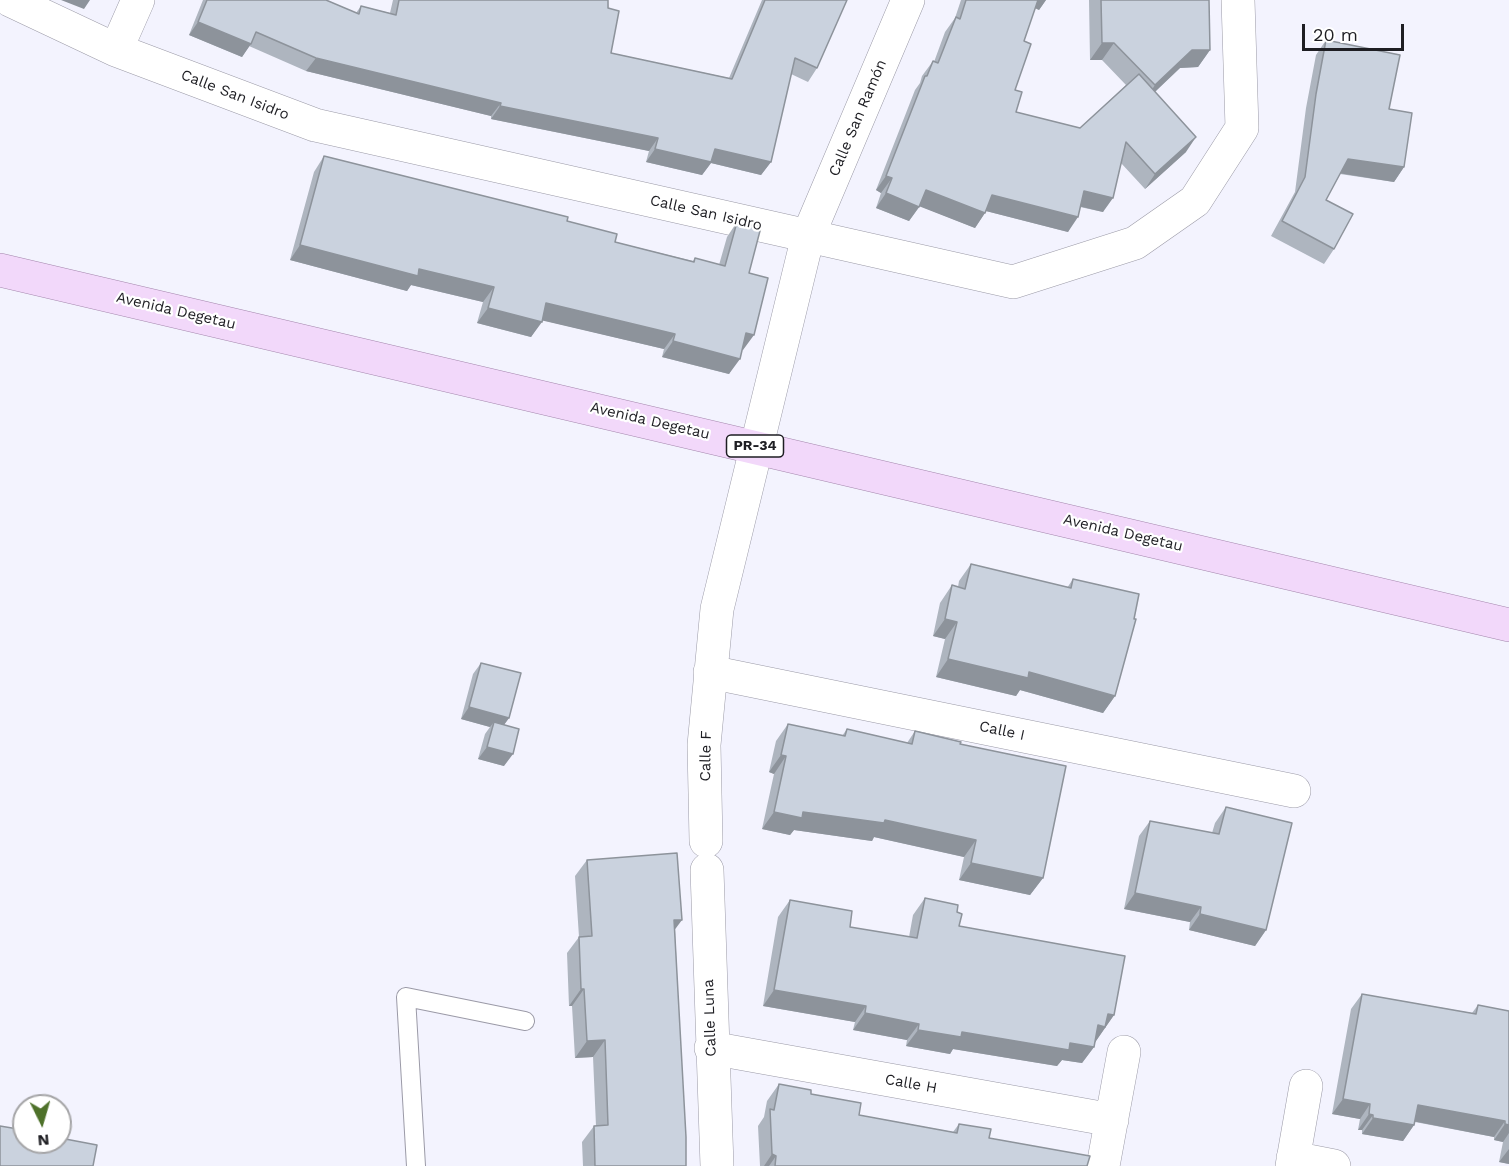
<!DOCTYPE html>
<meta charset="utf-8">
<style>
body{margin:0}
#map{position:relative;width:1509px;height:1166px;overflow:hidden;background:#f3f3fe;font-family:"Work Sans",sans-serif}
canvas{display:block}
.north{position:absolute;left:12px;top:1094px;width:60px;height:60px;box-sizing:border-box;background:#fff;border:2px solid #a5a5a7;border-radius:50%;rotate:175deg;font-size:16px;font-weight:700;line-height:24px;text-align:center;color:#1e1e23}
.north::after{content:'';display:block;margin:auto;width:21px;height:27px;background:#4e712a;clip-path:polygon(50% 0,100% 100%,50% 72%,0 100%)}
.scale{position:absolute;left:1302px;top:24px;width:102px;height:27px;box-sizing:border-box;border:3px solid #1e1e23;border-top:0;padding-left:8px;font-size:18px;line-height:21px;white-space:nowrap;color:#1e1e23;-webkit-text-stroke:4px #fff;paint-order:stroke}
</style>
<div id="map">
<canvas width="1509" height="1166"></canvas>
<div class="north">N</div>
<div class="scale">20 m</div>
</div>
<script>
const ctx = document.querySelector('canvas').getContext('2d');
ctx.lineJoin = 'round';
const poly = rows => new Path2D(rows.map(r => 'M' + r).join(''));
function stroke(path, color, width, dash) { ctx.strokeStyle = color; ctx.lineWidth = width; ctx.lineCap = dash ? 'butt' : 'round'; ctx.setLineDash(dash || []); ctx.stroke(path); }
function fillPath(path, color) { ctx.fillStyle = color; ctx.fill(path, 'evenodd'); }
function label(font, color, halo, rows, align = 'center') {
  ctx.font = font + ' "Work Sans",sans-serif'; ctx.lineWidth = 4.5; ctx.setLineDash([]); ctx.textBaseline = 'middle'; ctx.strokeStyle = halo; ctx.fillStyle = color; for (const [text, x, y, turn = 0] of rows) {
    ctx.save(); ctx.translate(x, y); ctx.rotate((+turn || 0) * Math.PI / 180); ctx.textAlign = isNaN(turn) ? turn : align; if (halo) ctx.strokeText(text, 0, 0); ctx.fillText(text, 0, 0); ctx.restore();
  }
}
const lane = poly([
 [416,1166,406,997,525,1021]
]);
const street = poly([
 [10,0,116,50,315,125,1013,282,1135,243,1195,201,1242,128,1238,0],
 [116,50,138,0],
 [710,672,1294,791],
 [706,841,704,745,717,609,808,236,908,0],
 [707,870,717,1166],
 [711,1048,1112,1120],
 [1293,1158,1334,1166],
 [1103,1166,1124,1052],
 [1292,1166,1306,1086]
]);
const primary = poly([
 [0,270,1509,625]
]);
const wall = poly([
 [203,0,326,0,356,13,361,6,390,13,393,0,608,0,611,53,729,78,762,0,847,0,817,68,808,82,791,74,771,162,761,175,711,163,702,175,646,162,649,151,491,119,491,116,306,71,249,46,242,57,189,35],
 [961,0,1046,0,1039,10,1035,8,1024,41,1015,90,1016,112,1080,128,1126,85,1102,60,1090,60,1089,0,1209,0,1210,50,1198,67,1180,68,1155,92,1186,152,1145,189,1121,163,1103,212,1080,207,1068,232,986,211,975,228,920,206,909,221,876,208,881,193,876,190,915,90,920,83,922,76,933,61,934,62,945,32,955,18],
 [1326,40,1389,109,1404,167,1394,182,1340,174,1326,200,1334,249,1324,264,1271,236,1295,192,1306,108,1316,55],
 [324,156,567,221,615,242,693,261,695,258,719,265,727,237,737,222,749,273,743,350,742,350,729,374,662,357,664,349,542,320,531,337,477,323,483,302,411,285,407,291,290,260,314,172],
 [971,564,1067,588,1073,579,1115,696,1103,713,1020,690,1016,696,936,677,945,639,933,636,940,603,952,585,958,587,959,581],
 [481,663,509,718,504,725,504,766,478,759,485,734,490,727,461,719,473,674],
 [788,724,842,736,847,729,907,743,915,731,960,744,1043,878,1030,895,959,880,964,857,874,837,872,841,794,830,790,835,762,829,774,774,769,772,776,741],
 [1226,807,1266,930,1255,946,1189,930,1190,922,1124,909,1139,836,1150,821,1212,833,1215,823],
 [587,860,675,929,686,1166,583,1166,582,1142,594,1126,596,1126,593,1057,575,1058,572,1006,569,1006,567,953,579,937,575,876],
 [925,898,957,912,959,926,1114,1015,1095,1042,1094,1047,1082,1063,1062,1060,1057,1066,953,1049,950,1054,906,1046,907,1040,853,1030,855,1022,763,1006,778,917,790,900,850,927,909,937,913,915],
 [1362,994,1472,1013,1478,1005,1509,1011,1509,1164,1499,1162,1503,1142,1494,1140,1494,1137,1415,1122,1414,1125,1403,1141,1362,1134,1362,1130,1358,1130,1360,1119,1332,1114,1351,1009],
 [779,1084,811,1094,859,1115,953,1132,959,1124,989,1138,1087,1166,760,1166,758,1126,764,1117,767,1101]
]);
const shadedWall = poly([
 [61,0,90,0,84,9],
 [1035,0,1046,0,1039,10,1031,6],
 [198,22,251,44,242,57,189,35],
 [1102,43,1114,43,1102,60,1090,60],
 [1192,50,1210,50,1198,67,1180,68,1143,103,1155,85],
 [316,58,501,103,491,116,306,71],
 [500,106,658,138,649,151,491,119],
 [1196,137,1186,152,1145,189,1155,174],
 [655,149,715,149,771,162,761,175,711,163,702,175,646,162],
 [1348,159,1404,167,1394,182,1338,173],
 [886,176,892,178,881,193,876,190],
 [926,190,985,213,975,228,916,205],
 [1084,191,1113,198,1103,212,1074,205],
 [886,193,919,207,909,221,876,208],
 [992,195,1078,217,1068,232,982,210],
 [300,245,419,269,494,287,483,302,411,285,407,291,290,260],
 [546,303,675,334,664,349,536,319],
 [488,308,542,322,531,337,477,323],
 [746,333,754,335,743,350,736,348],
 [673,341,740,359,729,374,662,357],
 [945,619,957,622,945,639,933,636],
 [948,659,1029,672,1115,696,1103,713,1020,690,1016,696,936,677],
 [469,707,509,718,500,730,494,722,490,727,461,719],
 [487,747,513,754,504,766,478,759],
 [781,755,786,756,774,774,769,772],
 [774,812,803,812,885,820,976,840,964,857,874,837,872,841,794,830,790,835,762,829],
 [971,863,1043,878,1030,895,959,880],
 [1135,893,1201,907,1190,922,1124,909],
 [1200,914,1266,930,1255,946,1189,930],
 [674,920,682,920,670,936],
 [581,989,584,989,572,1006,569,1006],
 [774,990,866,1006,855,1022,763,1006],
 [865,1013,919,1024,907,1040,853,1030],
 [1108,1014,1114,1015,1094,1044,1098,1025],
 [918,1030,962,1032,1070,1043,1094,1047,1082,1063,1062,1060,1057,1066,953,1049,950,1054,906,1046],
 [605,1040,593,1057,575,1058,587,1041],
 [1343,1099,1370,1104,1360,1119,1332,1114],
 [1418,1105,1505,1121,1494,1137,1407,1120],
 [1369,1114,1373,1115,1362,1130,1358,1130],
 [1373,1118,1414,1125,1403,1141,1362,1134],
 [1505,1124,1509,1125,1509,1133,1503,1142,1494,1140],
 [1509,1149,1509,1164,1499,1162],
 [772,1154,776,1156,769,1166,764,1166]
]);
const building = poly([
 [207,0,326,0,359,14,361,6,396,15,399,0,608,0,608,8,619,11,611,53,732,79,765,0,847,0,817,68,795,58,771,162,715,149,711,162,655,149,658,138,500,106,501,103,316,58,256,32,251,44,198,22,207,0],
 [966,0,1038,0,1024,41,1031,44,1015,90,1022,92,1016,112,1080,128,1139,74,1196,137,1155,174,1126,142,1113,198,1084,191,1078,217,992,195,985,213,926,190,919,207,886,193,892,178,886,176,925,76,927,76,933,61,938,63,956,17,960,19,966,0],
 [1101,0,1209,0,1210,50,1192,50,1155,85,1114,43,1102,43,1101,0],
 [1326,40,1400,55,1389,109,1412,113,1404,167,1348,159,1326,200,1353,214,1334,249,1282,221,1305,177,1316,94,1326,40],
 [324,156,568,217,567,221,617,234,615,242,694,262,695,258,725,266,737,222,761,227,749,273,768,278,754,335,746,333,740,359,673,341,675,334,546,303,542,322,488,308,494,287,419,269,418,276,300,245,324,156],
 [971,564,1071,588,1073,579,1139,594,1134,619,1136,619,1115,696,1029,672,1028,678,948,659,957,622,945,619,952,585,965,589,971,564],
 [481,663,521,673,509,718,469,707,481,663],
 [494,722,519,729,513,754,487,747,494,722],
 [788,724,845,736,847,729,912,744,915,731,961,742,960,744,1066,766,1043,878,971,863,976,840,885,820,884,823,803,812,802,818,774,812,786,756,781,755,788,724],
 [1226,807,1292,823,1266,930,1200,914,1201,907,1135,893,1150,821,1219,834,1226,807],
 [677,853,682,920,674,920,686,1137,686,1166,595,1166,594,1126,608,1125,605,1040,587,1041,584,989,581,989,579,937,592,936,587,860,677,853],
 [925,898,958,905,957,912,962,914,959,926,1125,956,1114,1015,1108,1014,1105,1027,1098,1025,1094,1047,1070,1043,1069,1050,962,1032,961,1037,918,1030,919,1024,865,1013,866,1006,774,990,790,900,852,911,850,927,917,938,925,898],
 [1362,994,1476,1014,1478,1005,1509,1011,1509,1125,1505,1124,1505,1121,1418,1105,1414,1125,1373,1118,1373,1115,1369,1114,1370,1104,1343,1099,1362,994],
 [779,1084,811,1090,811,1094,861,1103,859,1115,957,1133,959,1124,991,1129,989,1138,1090,1156,1087,1166,775,1166,776,1156,772,1154,770,1109,774,1110,779,1084],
 [0,1126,24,1130,24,1142,60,1142,60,1138,97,1145,93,1166,0,1166,0,1126]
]);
const shields = [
 [755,446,57]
];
const shieldNames = [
 ["PR-34",755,446]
];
const streetNames = [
 ["Calle San Isidro",235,95,21],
 ["Calle San Ramón",858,118,-67],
 ["Calle San Isidro",706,213,13],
 ["Avenida Degetau",176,311,13],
 ["Avenida Degetau",650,421,13],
 ["Avenida Degetau",1123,533,13],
 ["Calle I",1002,731,12],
 ["Calle F",706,756,-89],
 ["Calle Luna",710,1018,-92],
 ["Calle H",911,1084,10]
];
stroke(lane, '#9b9aa7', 20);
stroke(street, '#9b9aa7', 34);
stroke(primary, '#a386ac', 34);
stroke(lane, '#fff', 18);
stroke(street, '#fff', 33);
stroke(primary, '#f2d8fa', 33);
fillPath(wall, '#aeb5bf');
fillPath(shadedWall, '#8d939b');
fillPath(building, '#cad2de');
stroke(building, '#8d939b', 1.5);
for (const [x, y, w] of shields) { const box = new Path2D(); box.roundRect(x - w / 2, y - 11, w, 22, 4.5); ctx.fillStyle = '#fff'; ctx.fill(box); stroke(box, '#1e1e23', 1.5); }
label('bold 14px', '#1e1e23', null, shieldNames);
label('15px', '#1e1e23', '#fff', streetNames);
</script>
